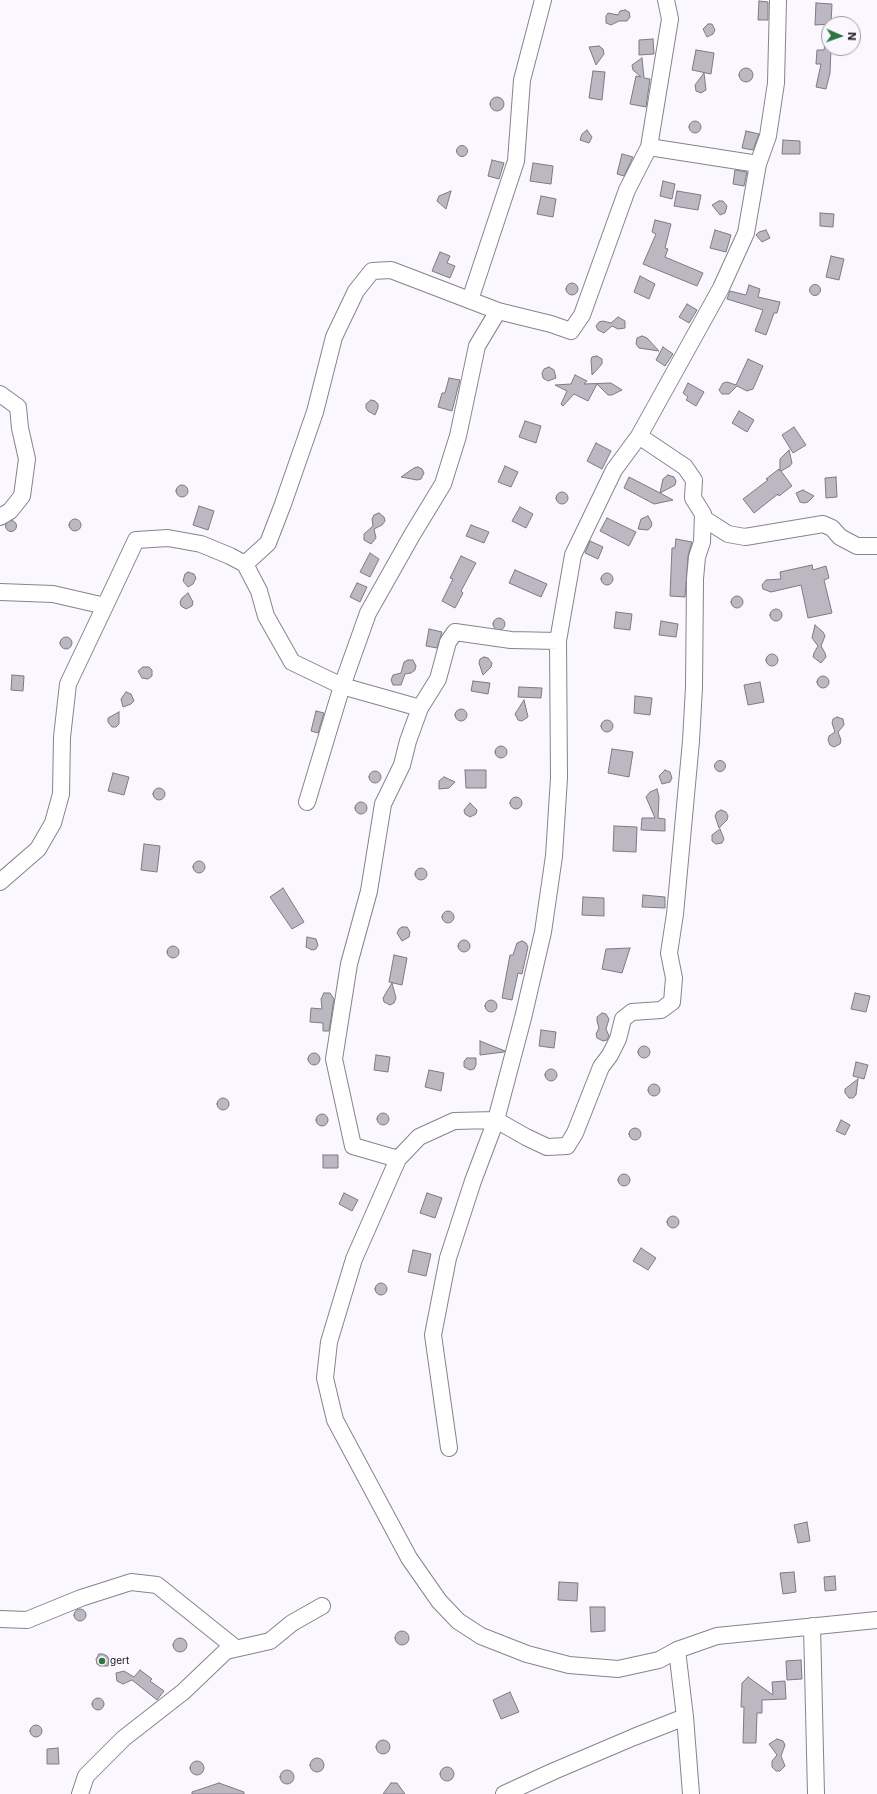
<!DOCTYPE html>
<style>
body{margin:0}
#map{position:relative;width:877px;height:1794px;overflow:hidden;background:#faf8fe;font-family:Inter,sans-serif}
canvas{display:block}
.north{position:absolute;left:821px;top:16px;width:40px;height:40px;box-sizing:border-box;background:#faf8fe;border:1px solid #9e9ca1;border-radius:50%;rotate:92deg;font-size:11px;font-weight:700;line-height:16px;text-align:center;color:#141316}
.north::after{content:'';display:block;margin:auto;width:14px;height:18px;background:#2e7440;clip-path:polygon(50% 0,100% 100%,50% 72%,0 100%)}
</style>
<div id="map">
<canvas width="877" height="1794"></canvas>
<div class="north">N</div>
</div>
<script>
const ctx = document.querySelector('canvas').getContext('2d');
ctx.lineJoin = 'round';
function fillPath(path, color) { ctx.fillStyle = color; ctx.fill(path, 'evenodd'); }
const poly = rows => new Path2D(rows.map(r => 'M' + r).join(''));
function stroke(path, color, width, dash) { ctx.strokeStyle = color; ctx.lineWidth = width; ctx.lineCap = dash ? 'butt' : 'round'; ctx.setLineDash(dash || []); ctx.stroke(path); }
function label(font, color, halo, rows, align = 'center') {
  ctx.font = font + ' Inter,sans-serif'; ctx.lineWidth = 3; ctx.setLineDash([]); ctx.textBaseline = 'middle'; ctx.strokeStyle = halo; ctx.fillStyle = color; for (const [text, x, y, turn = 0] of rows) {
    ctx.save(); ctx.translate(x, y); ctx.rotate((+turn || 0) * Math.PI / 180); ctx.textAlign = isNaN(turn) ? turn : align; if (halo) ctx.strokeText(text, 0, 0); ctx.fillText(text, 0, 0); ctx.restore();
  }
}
const building = poly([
 [759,1,768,2,768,20,758,20,759,1],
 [816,3,832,4,831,24,815,25,816,3],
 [625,10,629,12,630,17,627,21,619,21,611,25,606,23,606,16,608,13,618,15,620,11,625,10],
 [708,24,712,24,715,30,713,34,707,37,703,29,708,24],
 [653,39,654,54,639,55,639,40,653,39],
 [825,44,829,44,829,48,831,48,830,73,826,89,816,87,821,64,816,64,817,50,824,50,825,44],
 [599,46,603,49,604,54,596,65,589,47,599,46],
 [696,50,714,53,711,74,692,70,696,50],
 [642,58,644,78,650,79,646,107,630,104,636,76,641,77,633,70,632,65,642,58],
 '739 75a7 7 0 1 1 14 0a7 7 0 1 1-14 0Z',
 [593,71,605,72,602,100,589,98,593,71],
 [704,73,706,90,701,93,696,91,695,85,704,73],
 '490 104a7 7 0 1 1 14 0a7 7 0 1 1-14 0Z',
 '689 127a6 6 0 1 1 12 0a6 6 0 1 1-12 0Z',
 [587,130,592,137,589,143,580,140,582,134,587,130],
 [746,131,759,134,753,150,742,148,746,131],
 [783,140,800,141,800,154,782,154,783,140],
 '456.5 151a5.5 5.5 0 1 1 11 0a5.5 5.5 0 1 1-11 0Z',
 [622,154,633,157,624,176,617,174,622,154],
 [492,160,504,163,499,179,488,176,492,160],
 [533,163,553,166,551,184,530,181,533,163],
 [735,170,747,172,744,186,733,184,735,170],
 [663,181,675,184,672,199,660,196,663,181],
 [451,191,446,209,437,201,439,196,451,191],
 [677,191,701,195,698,210,674,206,677,191],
 [541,196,556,199,553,217,537,214,541,196],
 [719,201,723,201,727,206,725,213,720,215,712,205,719,201],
 [820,213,834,214,833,227,820,226,820,213],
 [655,220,671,224,665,248,668,249,665,257,703,273,697,286,643,264,656,234,652,232,655,220],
 [715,230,731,235,726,252,710,248,715,230],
 [766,230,770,238,762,242,756,235,759,232,766,230],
 [440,252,450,256,447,263,455,266,450,278,432,271,440,252],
 [831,256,844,259,839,280,826,277,831,256],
 [640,276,655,284,649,299,634,292,640,276],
 '566 289a6 6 0 1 1 12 0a6 6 0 1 1-12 0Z',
 '809.5 290a5.5 5.5 0 1 1 11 0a5.5 5.5 0 1 1-11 0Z',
 [749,285,760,289,758,297,780,302,777,313,774,313,766,335,755,331,763,310,727,299,730,291,746,295,749,285],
 [687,304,697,310,689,323,679,317,687,304],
 [618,317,625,321,625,328,618,329,612,326,604,333,598,330,596,326,599,322,603,321,611,323,618,317],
 [642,336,647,338,659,351,639,348,636,344,637,338,642,336],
 [663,347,673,354,665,366,656,360,663,347],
 [597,356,602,359,602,364,592,375,591,360,592,357,597,356],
 [748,359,763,366,753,389,747,391,737,386,729,394,722,394,719,390,723,383,727,382,736,385,748,359],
 [549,367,554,370,556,378,548,381,543,378,542,373,544,369,549,367],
 [575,375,587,381,584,384,611,383,622,390,612,395,608,395,597,384,588,401,574,394,563,406,561,404,567,391,555,385,571,384,575,375],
 [449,378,460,380,452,411,438,407,442,393,445,393,449,378],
 [688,383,704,392,696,406,686,400,688,397,683,393,688,383],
 [371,400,375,401,378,404,378,408,375,415,368,411,366,408,366,404,371,400],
 [739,411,754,420,747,432,732,423,739,411],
 [525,421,541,426,536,443,519,437,525,421],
 [794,427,806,445,793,453,782,435,794,427],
 [596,443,611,451,602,469,587,461,596,443],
 [789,450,792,463,790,466,781,471,792,486,779,496,778,494,754,513,743,499,768,480,766,479,779,469,780,471,780,459,789,450],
 [505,466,518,472,511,487,498,482,505,466],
 [418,467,422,469,424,473,421,479,417,480,401,477,414,468,418,467],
 [668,475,674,477,676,481,675,485,660,493,673,500,654,504,624,488,629,477,660,493,663,479,668,475],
 [836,477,837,497,826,498,825,478,836,477],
 '176 491a6 6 0 1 1 12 0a6 6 0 1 1-12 0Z',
 [803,490,814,496,808,502,804,503,800,502,796,493,803,490],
 '556 498a6 6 0 1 1 12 0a6 6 0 1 1-12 0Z',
 [199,506,214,511,208,530,193,525,199,506],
 [520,507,533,514,526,528,512,521,520,507],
 [379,513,384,517,385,521,382,525,374,529,376,538,371,544,364,540,364,534,373,526,372,519,374,515,379,513],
 [648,516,652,523,651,527,648,530,638,529,641,519,648,516],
 [607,518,636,532,629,546,600,531,607,518],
 '69 525a6 6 0 1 1 12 0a6 6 0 1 1-12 0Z',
 '5.5 526a5.5 5.5 0 1 1 11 0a5.5 5.5 0 1 1-11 0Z',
 [471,525,489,532,484,543,466,536,471,525],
 [676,539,692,542,688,556,685,597,670,596,672,548,675,548,676,539],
 [590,541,603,547,598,559,585,553,590,541],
 [370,553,379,559,370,577,360,572,370,553],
 [461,556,476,563,461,591,463,593,455,608,442,601,453,579,450,578,461,556],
 [812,565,813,570,826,566,829,578,824,580,832,613,808,618,801,585,771,592,763,589,762,585,766,580,781,579,780,572,812,565],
 [515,570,547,584,541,597,509,583,515,570],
 [188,572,194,574,196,578,193,584,188,587,183,581,185,574,188,572],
 '601 579a6 6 0 1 1 12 0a6 6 0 1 1-12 0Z',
 [357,583,367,587,360,602,350,597,357,583],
 [188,593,193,602,192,606,186,609,181,606,180,602,182,598,188,593],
 '731 602a6 6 0 1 1 12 0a6 6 0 1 1-12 0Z',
 '770 615a6 6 0 1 1 12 0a6 6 0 1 1-12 0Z',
 [616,612,632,614,630,630,614,628,616,612],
 '493 624a6 6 0 1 1 12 0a6 6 0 1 1-12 0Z',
 [661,621,678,624,676,637,659,635,661,621],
 [815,625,823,632,825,636,821,646,825,653,826,657,821,663,813,657,814,653,818,646,812,638,815,625],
 [429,629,442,632,437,648,426,646,429,629],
 '60 643a6 6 0 1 1 12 0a6 6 0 1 1-12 0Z',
 '766 660a6 6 0 1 1 12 0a6 6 0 1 1-12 0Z',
 [484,657,488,658,492,663,491,667,483,675,479,663,480,659,484,657],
 [408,660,413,660,416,666,415,670,411,673,405,674,401,685,393,685,391,680,393,675,401,673,404,662,408,660],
 [143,667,149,667,152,670,152,676,148,679,142,678,138,671,143,667],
 [12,675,24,676,23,691,11,690,12,675],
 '817 682a6 6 0 1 1 12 0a6 6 0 1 1-12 0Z',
 [473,681,490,683,488,694,471,691,473,681],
 [760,682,764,702,748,705,744,685,760,682],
 [519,687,542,688,541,698,518,697,519,687],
 [126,692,131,694,134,701,131,704,123,707,121,699,126,692],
 [635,696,652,698,650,715,634,713,635,696],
 [524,700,528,717,522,721,518,720,515,714,524,700],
 '455 715a6 6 0 1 1 12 0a6 6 0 1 1-12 0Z',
 [316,711,324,713,318,733,311,731,316,711],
 [119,712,119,724,116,727,112,727,108,722,108,718,119,712],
 [837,717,843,719,844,725,838,732,841,740,840,744,834,747,830,745,828,740,829,736,835,732,832,723,833,719,837,717],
 '601 726a6 6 0 1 1 12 0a6 6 0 1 1-12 0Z',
 '495 752a6 6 0 1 1 12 0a6 6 0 1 1-12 0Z',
 [612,749,633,752,629,777,608,773,612,749],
 '714.5 766a5.5 5.5 0 1 1 11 0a5.5 5.5 0 1 1-11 0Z',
 [465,770,486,770,486,788,466,788,465,770],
 [665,770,670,772,672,778,670,782,662,784,659,776,665,770],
 '369 777a6 6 0 1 1 12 0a6 6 0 1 1-12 0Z',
 [113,773,129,777,124,795,108,791,113,773],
 [444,777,455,782,449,788,439,789,439,781,444,777],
 '153 794a6 6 0 1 1 12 0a6 6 0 1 1-12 0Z',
 [657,789,659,797,658,818,665,819,665,831,641,830,642,818,655,818,646,797,650,792,657,789],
 '510 803a6 6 0 1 1 12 0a6 6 0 1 1-12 0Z',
 '355 808a6 6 0 1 1 12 0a6 6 0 1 1-12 0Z',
 [470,803,477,810,476,814,470,817,465,814,464,810,470,803],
 [721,810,726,812,728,816,727,820,719,828,715,816,717,812,721,810],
 [614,826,637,827,636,852,613,851,614,826],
 [720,829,724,839,722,843,716,844,712,841,712,835,720,829],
 [144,844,160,846,157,872,141,870,144,844],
 '193 867a6 6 0 1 1 12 0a6 6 0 1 1-12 0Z',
 '415 874a6 6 0 1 1 12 0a6 6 0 1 1-12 0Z',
 [283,888,304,922,292,929,270,897,283,888],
 [643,895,665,897,665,908,642,907,643,895],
 [583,897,604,898,604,916,582,915,583,897],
 '442 917a6 6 0 1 1 12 0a6 6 0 1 1-12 0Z',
 [402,927,407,927,410,932,409,937,402,941,397,933,399,929,402,927],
 [307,937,316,939,318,945,316,949,312,950,306,947,307,937],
 '458 946a6 6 0 1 1 12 0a6 6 0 1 1-12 0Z',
 [522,941,526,943,528,947,522,974,518,973,512,1000,502,998,510,955,513,955,517,943,522,941],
 '167 952a6 6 0 1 1 12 0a6 6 0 1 1-12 0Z',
 [630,948,622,973,602,969,606,949,630,948],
 [394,955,407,958,402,985,389,982,394,955],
 [392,983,396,998,394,1003,390,1005,384,1002,383,998,392,983],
 [324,993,330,993,334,999,329,1031,323,1031,323,1023,310,1022,311,1008,322,1009,321,999,324,993],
 [855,993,870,996,866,1012,851,1009,855,993],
 '485 1006a6 6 0 1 1 12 0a6 6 0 1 1-12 0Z',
 [602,1013,606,1014,609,1019,606,1029,609,1036,607,1040,603,1041,597,1038,596,1034,599,1028,597,1021,597,1017,602,1013],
 [541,1030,556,1032,554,1048,539,1046,541,1030],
 [480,1041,505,1051,504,1052,480,1055,480,1041],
 '638 1052a6 6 0 1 1 12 0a6 6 0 1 1-12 0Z',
 '308 1059a6 6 0 1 1 12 0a6 6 0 1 1-12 0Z',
 [376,1055,390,1057,388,1072,374,1070,376,1055],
 [467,1058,476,1058,476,1065,474,1069,470,1070,464,1067,464,1061,467,1058],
 [856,1062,868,1065,864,1079,853,1076,856,1062],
 '545 1075a6 6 0 1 1 12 0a6 6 0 1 1-12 0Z',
 [429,1070,444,1073,441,1091,425,1087,429,1070],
 [858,1079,856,1095,853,1098,849,1098,845,1093,845,1089,858,1079],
 '648 1090a6 6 0 1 1 12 0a6 6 0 1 1-12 0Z',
 '217 1104a6 6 0 1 1 12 0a6 6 0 1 1-12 0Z',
 '377 1119a6 6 0 1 1 12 0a6 6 0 1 1-12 0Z',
 '316 1120a6 6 0 1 1 12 0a6 6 0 1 1-12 0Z',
 [841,1120,850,1125,845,1135,836,1131,841,1120],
 '629 1134a6 6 0 1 1 12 0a6 6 0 1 1-12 0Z',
 [323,1155,338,1155,338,1168,323,1168,323,1155],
 '618 1180a6 6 0 1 1 12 0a6 6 0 1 1-12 0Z',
 [344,1193,358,1200,352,1211,339,1204,344,1193],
 [427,1193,442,1198,435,1218,420,1213,427,1193],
 '667 1222a6 6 0 1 1 12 0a6 6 0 1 1-12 0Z',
 [641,1248,656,1258,648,1270,633,1261,641,1248],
 [413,1250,431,1254,426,1276,408,1272,413,1250],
 '375 1289a6 6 0 1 1 12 0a6 6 0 1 1-12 0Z',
 [807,1522,810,1541,798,1543,794,1525,807,1522],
 [794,1572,796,1592,783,1594,780,1573,794,1572],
 [835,1576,836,1590,825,1591,824,1577,835,1576],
 [559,1582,578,1583,577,1601,558,1600,559,1582],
 [590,1607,605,1607,605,1631,591,1632,590,1607],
 '74 1615a6 6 0 1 1 12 0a6 6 0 1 1-12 0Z',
 '395 1638a7 7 0 1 1 14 0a7 7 0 1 1-14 0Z',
 '173 1645a7 7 0 1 1 14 0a7 7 0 1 1-14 0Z',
 [99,1654,103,1654,107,1656,109,1659,108,1666,100,1666,97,1664,96,1659,99,1654],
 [801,1660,802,1679,787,1680,786,1661,801,1660],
 [140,1670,152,1679,150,1681,164,1691,157,1700,132,1680,123,1684,117,1681,116,1673,124,1671,134,1677,140,1670],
 [748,1677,773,1695,772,1682,785,1681,786,1699,762,1700,762,1713,757,1713,756,1743,743,1743,744,1707,741,1707,742,1683,748,1677],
 [510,1692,519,1712,501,1719,493,1700,510,1692],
 '92 1704a6 6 0 1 1 12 0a6 6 0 1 1-12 0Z',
 '30 1731a6 6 0 1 1 12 0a6 6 0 1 1-12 0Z',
 [777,1739,783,1741,785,1745,781,1756,785,1766,780,1771,776,1771,772,1767,772,1761,777,1755,769,1744,777,1739],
 '376 1747a7 7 0 1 1 14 0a7 7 0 1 1-14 0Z',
 [58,1748,59,1764,47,1764,47,1749,58,1748],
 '310 1765a7 7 0 1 1 14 0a7 7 0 1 1-14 0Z',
 '190 1768a7 7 0 1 1 14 0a7 7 0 1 1-14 0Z',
 '440 1774a7 7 0 1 1 14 0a7 7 0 1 1-14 0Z',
 '280 1777a7 7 0 1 1 14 0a7 7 0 1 1-14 0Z',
 [219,1783,244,1792,244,1794,192,1794,192,1792,219,1783],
 [391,1783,397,1783,405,1794,383,1794,391,1783]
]);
const minor = poly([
 [649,147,758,164],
 [470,300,516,161,522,80,543,0],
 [0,394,18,407,20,428,27,459,22,496,10,511,0,517],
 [639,436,685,467,694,480,693,498,703,514,702,542,697,557,695,579,694,687,691,741,675,914,669,953,674,978,672,1002,661,1010,632,1012,623,1019,618,1039,610,1055,601,1067,575,1133,567,1146,547,1147,526,1137,496,1120,454,1121,419,1137,398,1159,354,1259,329,1342,325,1378,335,1420,409,1558,439,1601,458,1621,481,1636,527,1654,569,1665,618,1669,659,1660,677,1650,717,1636,877,1620],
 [703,518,728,534,745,537,823,524,832,528,840,537,857,546,877,546],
 [245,564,268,543,283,504,315,412,334,337,356,291,372,271,391,270,498,311],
 [0,592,53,594,105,606,136,540,168,538,201,544,230,556,245,564,259,591,266,616,292,662,342,686,420,708,408,741,402,765,383,804,369,891,349,964,334,1059,353,1146,398,1159],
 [420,708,438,679,448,642,455,632,511,640,558,641],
 [307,802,342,686,368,613,412,535,443,484,458,436,477,346,498,311,551,324,571,331,582,315,627,190,649,147,670,19,666,0],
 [0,882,38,849,53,823,61,794,62,737,68,684,105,606],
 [449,1448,433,1335,448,1258,473,1181,496,1120,523,1018,543,932,554,856,559,778,558,641,573,555,614,470,639,436,721,288,746,233,758,164,768,136,776,83,778,0],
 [0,1619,27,1620,81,1598,131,1582,157,1585,233,1646,226,1651],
 [812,1626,816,1794],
 [677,1650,685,1717,691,1794],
 [80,1794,86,1776,124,1738,183,1692,226,1651,270,1641,292,1623,322,1606],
 [504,1794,554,1771,634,1737,685,1717]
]);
const markers = [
 [102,1661,4,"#2e7440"]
];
const poiNames = [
 ["gert",110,1661]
];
fillPath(building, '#bbb8c2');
stroke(building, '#7c7a83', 1);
stroke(minor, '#86838d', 18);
stroke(minor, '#fff', 16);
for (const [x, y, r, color] of markers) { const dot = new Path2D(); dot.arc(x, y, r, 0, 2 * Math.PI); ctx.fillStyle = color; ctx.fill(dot); stroke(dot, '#faf8fe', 1.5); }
label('10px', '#141316', '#faf8fe', poiNames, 'left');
</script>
